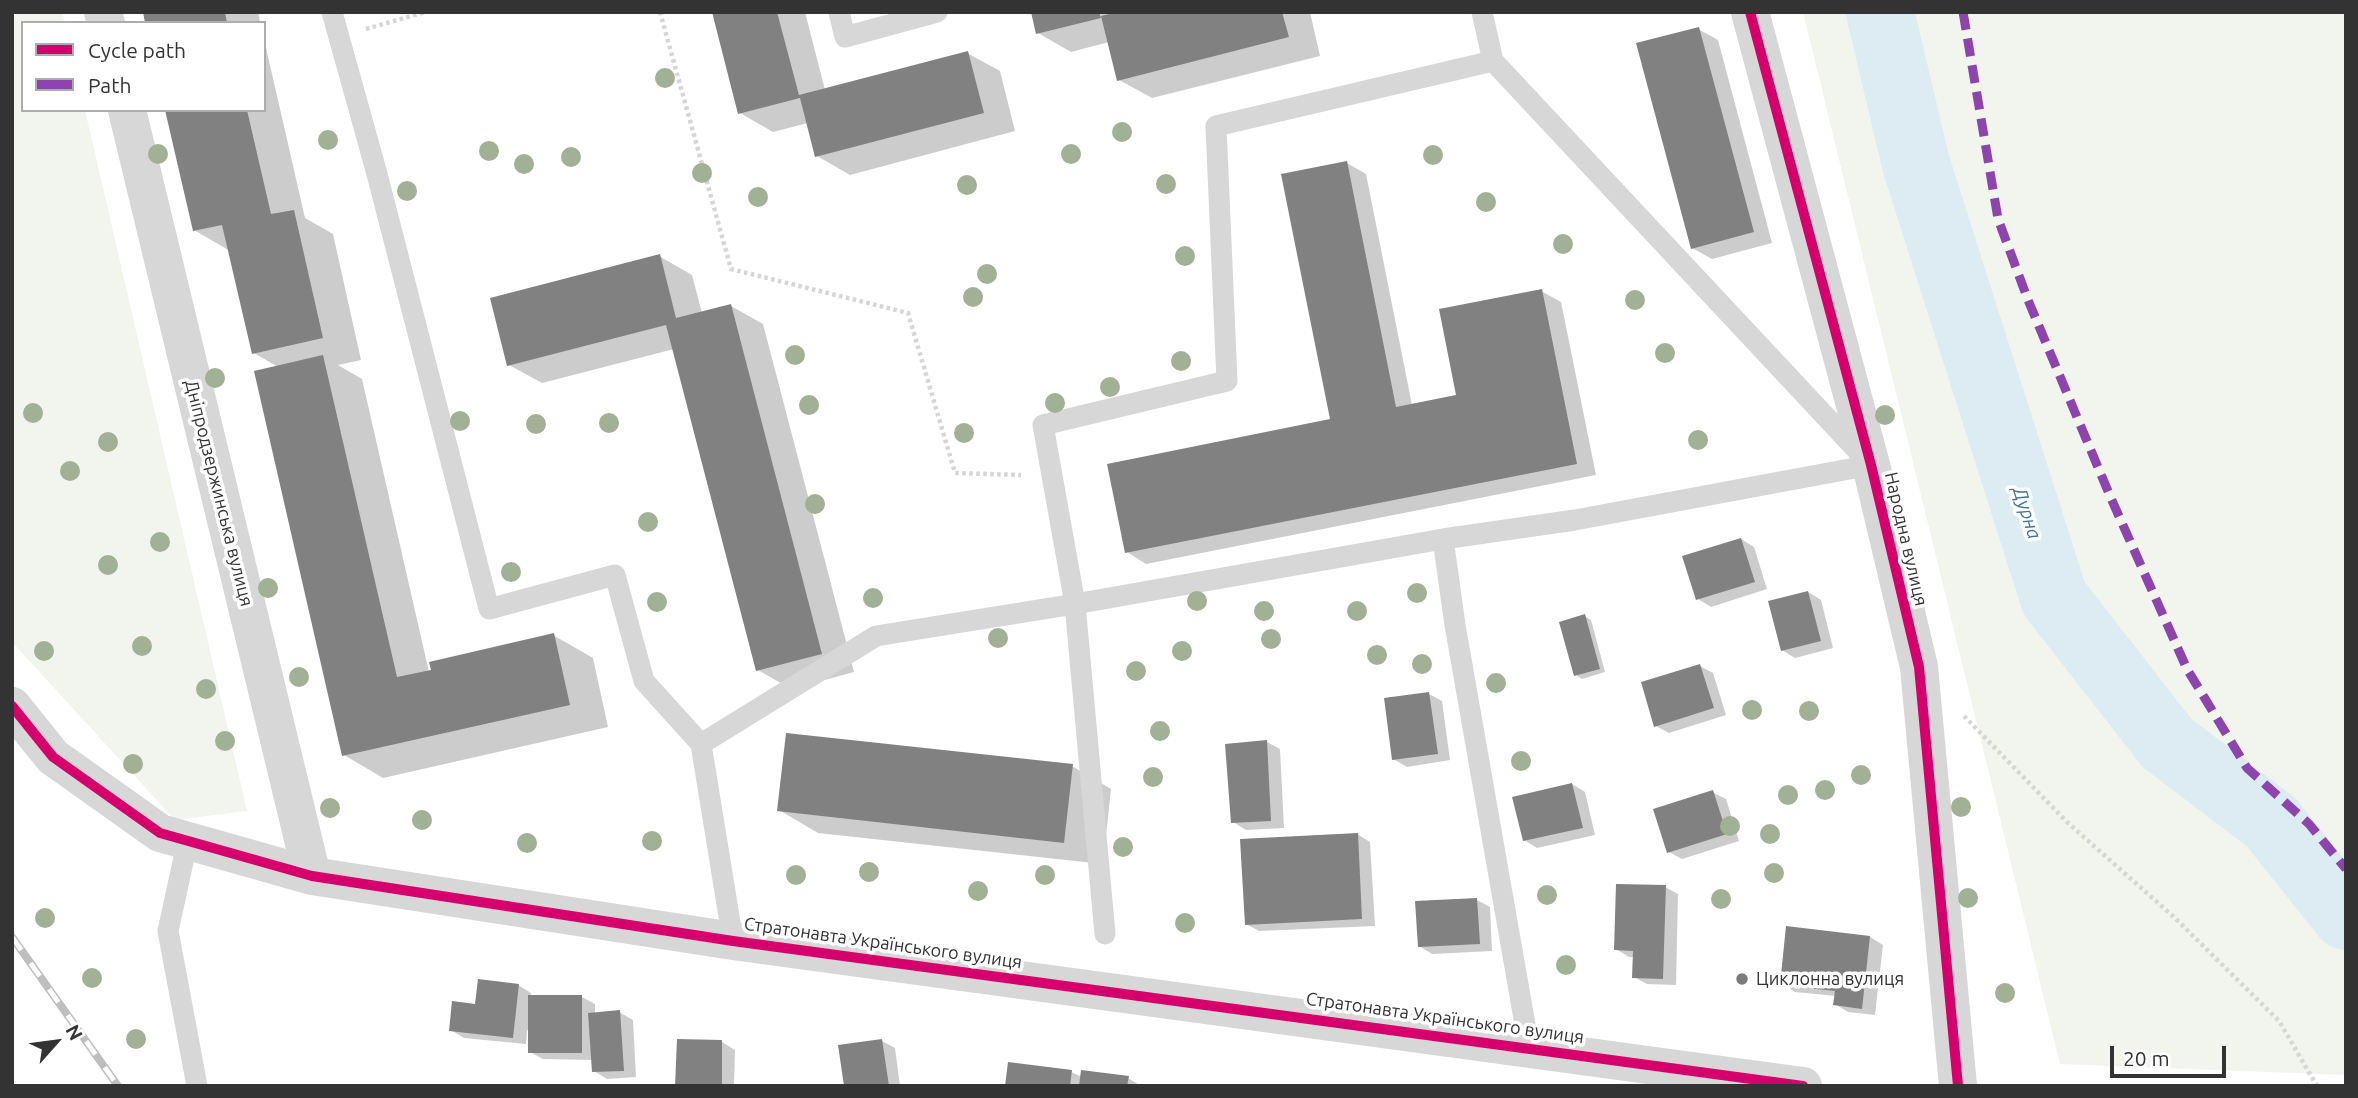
<!DOCTYPE html>
<meta charset="utf-8">
<style>
body{margin:0}
#map{position:relative;width:2358px;height:1098px;overflow:hidden;background:#fff;font-family:Ubuntu,sans-serif}
canvas{display:block}
.frame{position:absolute;inset:0;border:14px solid #333;pointer-events:none}
.legend{position:absolute;left:21px;top:21px;width:245px;height:91px;box-sizing:border-box;background:#fff;border:2px solid #adadad;margin:0;padding:9px 12px;list-style:none;font-size:21px;color:#333}
.legend li{display:flex;align-items:center;gap:14px;height:35px}
.legend b{width:35px;border:2px solid #adadad}
.north{position:absolute;left:21px;top:1007px;width:70px;height:70px;-webkit-text-stroke:5px #fff;paint-order:stroke;rotate:62deg;font-size:19px;font-weight:700;line-height:28px;text-align:center;color:#333}
.north::after{content:'';display:block;margin:auto;width:24px;height:32px;background:#333;clip-path:polygon(50% 0,100% 100%,50% 72%,0 100%)}
.scale{position:absolute;left:2110px;top:1046px;width:116px;height:32px;box-sizing:border-box;border:4px solid #333;border-top:0;padding-left:9px;font-size:21px;line-height:24px;white-space:nowrap;color:#333;-webkit-text-stroke:5px #fff;paint-order:stroke}
</style>
<div id="map">
<canvas width="2358" height="1098"></canvas>
<div class="frame"></div>
<ul class="legend">
<li><b style="height:9px;background:#d6006c"></b>Cycle path</li>
<li><b style="height:9px;background:#8e44ad"></b>Path</li>
</ul>
<div class="north">N</div>
<div class="scale">20 m</div>
</div>
<script>
const ctx = document.querySelector('canvas').getContext('2d');
ctx.lineJoin = 'round';
function fillPath(path, color) { ctx.fillStyle = color; ctx.fill(path, 'evenodd'); }
const poly = rows => new Path2D(rows.map(r => 'M' + r).join(''));
function stroke(path, color, width, dash) { ctx.strokeStyle = color; ctx.lineWidth = width; ctx.lineCap = dash ? 'butt' : 'round'; ctx.setLineDash(dash || []); ctx.stroke(path); }
function label(font, color, halo, rows, align = 'center') {
  ctx.font = font + ' Ubuntu,sans-serif'; ctx.lineWidth = 7; ctx.setLineDash([]); ctx.textBaseline = 'middle'; ctx.strokeStyle = halo; ctx.fillStyle = color; for (const [text, x, y, turn = 0] of rows) {
    ctx.save(); ctx.translate(x, y); ctx.rotate((+turn || 0) * Math.PI / 180); ctx.textAlign = isNaN(turn) ? turn : align; if (halo) ctx.strokeText(text, 0, 0); ctx.fillText(text, 0, 0); ctx.restore();
  }
}
const green = poly([
 [12,12,62,12,65,23,23,23,23,110,85,110,247,811,175,820,12,642],
 [1803,12,2346,12,2346,1075,2060,1064]
]);
const shadow = poly([
 [145,12,258,12,260,23,147,23],
 [714,12,805,12,825,90,967,53,1000,71,1015,131,850,175,817,156,808,123,773,132,740,113],
 [1032,12,1310,12,1320,56,1152,98,1119,80,1109,42,1071,52,1038,33],
 [1698,29,1718,40,1772,243,1712,259,1692,248],
 [264,39,305,218,333,234,361,360,338,365,362,379,429,672,553,635,593,658,608,727,383,778,344,755,278,367,254,353,230,251,194,230,167,110,264,110],
 [1347,163,1366,174,1412,405,1458,396,1541,291,1561,302,1596,475,1146,564,1127,552,1332,421],
 [659,256,692,275,702,313,731,306,763,324,854,672,791,689,758,670,674,349,542,383,509,365],
 [1741,539,1754,547,1767,589,1711,607,1698,599],
 [1808,592,1821,600,1833,648,1795,658,1782,650],
 [1584,616,1591,620,1605,672,1582,679,1576,675],
 [1700,666,1713,673,1726,715,1669,733,1656,726],
 [1429,694,1442,701,1450,760,1407,767,1393,759],
 [1267,742,1280,749,1284,828,1246,830,1233,822],
 [1072,766,1111,789,1103,864,818,833,779,810],
 [1572,784,1585,792,1595,835,1537,848,1524,840],
 [1712,792,1726,799,1739,841,1682,859,1669,852],
 [1357,834,1370,842,1375,926,1259,931,1246,924],
 [1665,887,1678,894,1676,985,1647,984,1634,977,1634,957,1629,957,1616,949],
 [1477,900,1490,907,1492,951,1432,954,1419,946],
 [1870,937,1883,945,1875,1015,1848,1012,1835,1004,1836,996,1795,992,1782,984],
 [518,985,531,993,531,997,582,997,595,1004,595,1014,619,1012,633,1020,636,1077,607,1079,594,1071,593,1060,543,1059,530,1052,530,1030,527,1030,526,1044,464,1038,451,1030,477,1006],
 [882,1041,895,1048,900,1086,845,1086],
 [722,1042,735,1050,734,1086,677,1086],
 [1071,1072,1082,1077,1128,1078,1141,1086,1007,1086]
]);
const river = poly([
 [1880,12,1916,164,2054,598,2167,743,2271,822,2346,916]
]);
const building = poly([
 [143,12,225,12,227,23,145,23],
 [712,12,777,12,799,95,968,51,984,113,815,157,800,98,738,114],
 [1031,12,1099,12,1101,18,1036,34],
 [1117,12,1282,12,1289,37,1117,81,1101,16],
 [1699,27,1754,232,1691,249,1636,43],
 [165,110,247,110,271,214,294,210,323,338,252,354,222,225,193,231],
 [1347,161,1396,407,1456,395,1439,309,1542,289,1577,464,1125,553,1107,464,1330,419,1281,174],
 [660,254,676,318,731,304,822,654,756,671,666,325,507,366,490,298],
 [323,355,397,677,431,670,429,662,554,633,570,705,342,756,254,371],
 [1741,538,1755,582,1696,600,1682,556],
 [1808,591,1821,641,1781,651,1768,601],
 [1585,614,1600,669,1574,676,1559,622],
 [1700,664,1714,708,1654,727,1641,682],
 [1429,692,1438,754,1392,760,1384,698],
 [786,733,1073,764,1064,843,777,811],
 [1267,740,1271,821,1231,823,1225,744],
 [1572,783,1583,828,1523,841,1512,797],
 [1713,790,1727,834,1667,853,1653,809],
 [1358,833,1362,919,1245,925,1240,839],
 [1616,884,1666,885,1663,979,1632,978,1633,951,1614,950],
 [1477,898,1480,944,1418,947,1415,901],
 [1786,926,1870,936,1862,1009,1833,1005,1835,991,1780,985],
 [478,979,519,984,513,1038,449,1031,452,1001,475,1004],
 [528,995,582,995,582,1053,528,1053],
 [620,1010,624,1071,592,1072,588,1013],
 [677,1039,722,1040,722,1086,675,1086],
 [882,1039,889,1086,844,1086,838,1045],
 [1008,1062,1072,1070,1070,1086,1005,1086],
 [1081,1070,1129,1076,1127,1086,1079,1086]
]);
const path = poly([
 [660,12,731,269,908,313,955,473,1021,475],
 [366,29,425,12],
 [1964,716,2067,822,2175,918,2279,1021,2317,1086]
]);
const lane = poly([
 [332,12,377,174,489,609,615,575,644,681,701,744],
 [839,12,845,37,937,12],
 [1482,12,1493,61],
 [1493,61,1871,465,1575,520,1443,539,1075,604,1043,425,1227,381,1216,126,1493,61],
 [1455,537,1443,539,1455,625,1529,1047],
 [188,839,168,931,197,1086],
 [733,941,701,744,876,636,1075,604,1105,934]
]);
const street = poly([
 [103,12,106,23],
 [1750,12,1871,465,1919,667,1958,1086],
 [127,110,312,876],
 [12,706,53,757,160,833,312,876,733,941,1803,1086]
]);
const rail = poly([
 [12,937,118,1086]
]);
const quiet = poly([
 [1963,12,1998,219,2028,300,2110,496,2187,669,2247,768,2309,824,2346,869]
]);
const cycleway = poly([
 [1750,12,1871,465,1919,667,1958,1086],
 [12,706,53,757,160,833,312,876,733,941,1803,1086]
]);
const trees = [
 [665,78],
 [1122,132],
 [328,140],
 [489,151],
 [158,154],
 [1071,154],
 [1433,155],
 [571,157],
 [524,164],
 [702,173],
 [1166,184],
 [967,185],
 [407,191],
 [758,197],
 [1486,202],
 [1563,244],
 [1185,256],
 [987,274],
 [973,297],
 [1635,300],
 [1665,353],
 [795,355],
 [1181,361],
 [215,378],
 [1110,387],
 [1055,403],
 [809,405],
 [33,413],
 [1885,415],
 [460,421],
 [609,423],
 [536,424],
 [964,433],
 [1698,440],
 [108,442],
 [70,471],
 [815,504],
 [648,522],
 [160,542],
 [108,565],
 [511,572],
 [268,588],
 [1417,593],
 [873,598],
 [1197,601],
 [657,602],
 [1264,611],
 [1357,611],
 [998,638],
 [1271,639],
 [142,646],
 [44,651],
 [1182,651],
 [1377,655],
 [1422,664],
 [1136,671],
 [299,677],
 [1496,683],
 [206,689],
 [1752,710],
 [1809,711],
 [1160,731],
 [225,741],
 [1521,761],
 [133,764],
 [1861,775],
 [1153,777],
 [1825,790],
 [1788,795],
 [1961,807],
 [330,808],
 [422,820],
 [1730,826],
 [1770,834],
 [652,841],
 [527,843],
 [1123,847],
 [869,872],
 [1774,873],
 [796,875],
 [1045,875],
 [978,891],
 [1547,895],
 [1968,898],
 [1721,899],
 [45,918],
 [1185,923],
 [1566,965],
 [92,978],
 [2005,993],
 [136,1039]
];
const markers = [
 [1742,979,7,"#7a7a7a"]
];
const streetNames = [
 ["Дніпродзержинська вулиця",219,493,76],
 ["Народна вулиця",1906,539,77],
 ["Стратонавта Українського вулиця",883,943,8],
 ["Стратонавта Українського вулиця",1445,1018,8]
];
const poiNames = [
 ["Циклонна вулиця",1756,979]
];
const waterNames = [
 ["Дурна",2027,513,72]
];
fillPath(green, '#f1f5ed');
fillPath(shadow, '#0003');
stroke(river, '#ddebf3', 68);
fillPath(building, '#818181');
stroke(path, '#d6d6d6', 4.5, [3.5, 3.5]);
stroke(lane, '#d7d7d7', 21);
stroke(street, '#d7d7d7', 38);
stroke(rail, '#bebebe', 8);
stroke(rail, '#fff', 5, [16]);
stroke(quiet, '#8e44ad', 9, [18, 9]);
stroke(cycleway, '#d6006c', 10);
ctx.fillStyle = '#a2b095';
for (const [x, y] of trees) { ctx.beginPath(); ctx.arc(x, y, 10, 0, 2 * Math.PI); ctx.fill(); }
for (const [x, y, r, color] of markers) { const dot = new Path2D(); dot.arc(x, y, r, 0, 2 * Math.PI); ctx.fillStyle = color; ctx.fill(dot); stroke(dot, '#fff', 2.5); }
label('18px', '#333', '#fff', streetNames);
label('18px', '#333', '#fff', poiNames, 'left');
label('italic 19px', '#3f7597', '#fff', waterNames);
</script>
